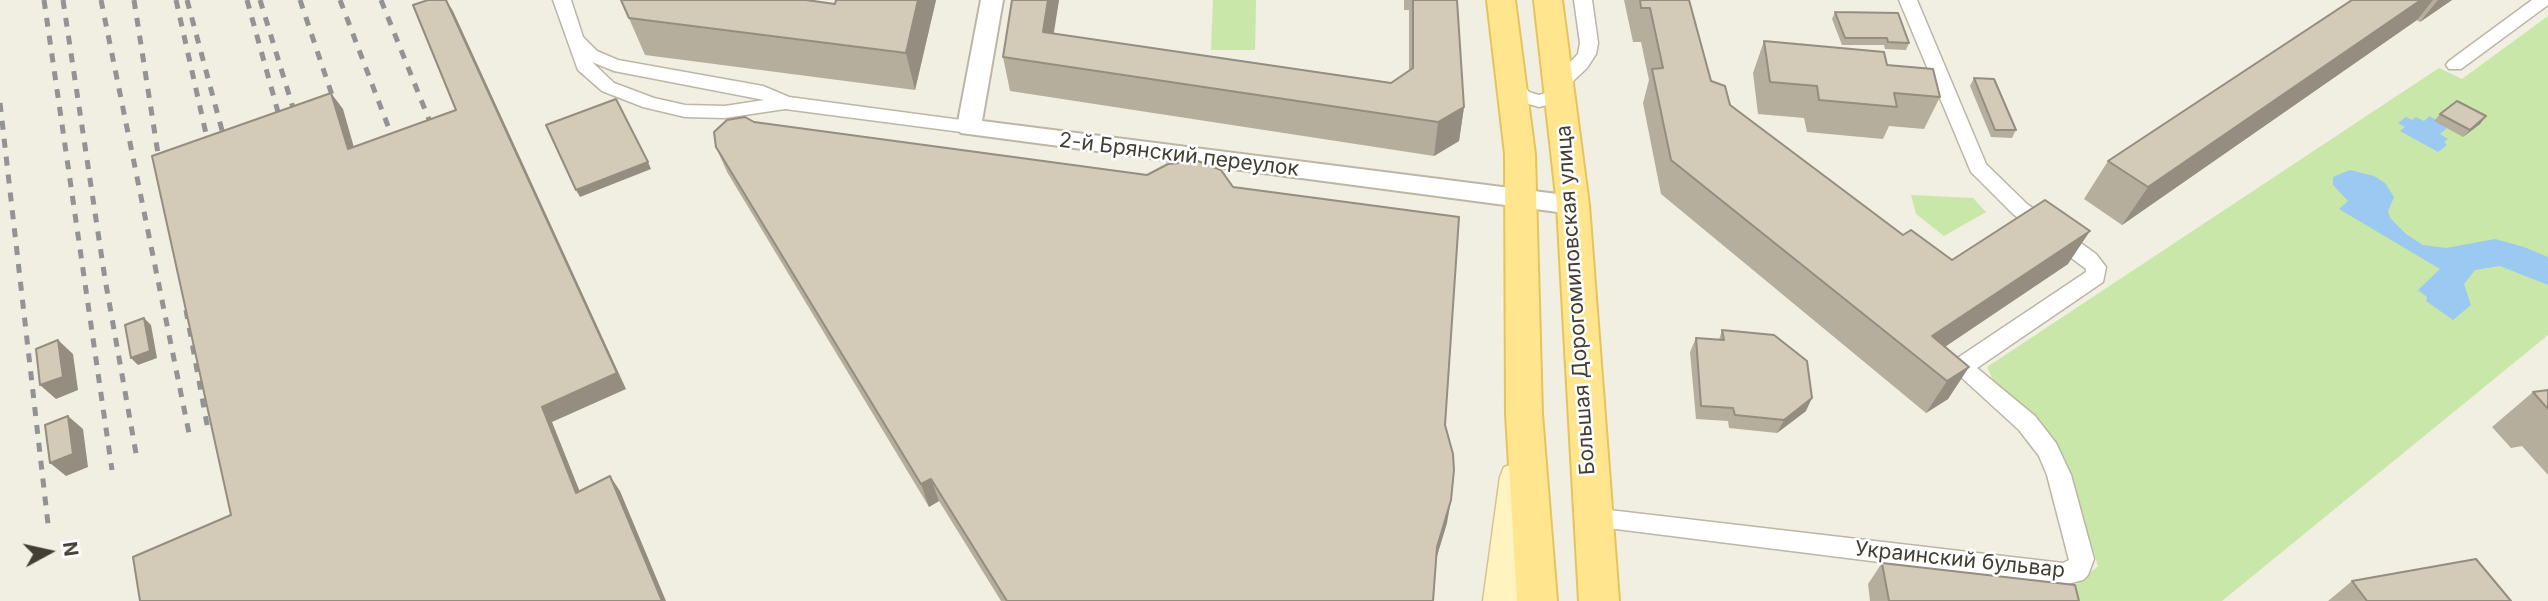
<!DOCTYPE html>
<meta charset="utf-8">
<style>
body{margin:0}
#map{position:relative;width:2548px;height:601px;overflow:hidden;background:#f1eee2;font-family:Inter,sans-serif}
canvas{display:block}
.north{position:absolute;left:14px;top:517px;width:70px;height:70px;-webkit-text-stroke:5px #fff;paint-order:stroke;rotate:82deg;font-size:19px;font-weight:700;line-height:28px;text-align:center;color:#433e33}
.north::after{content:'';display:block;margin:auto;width:24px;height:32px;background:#433e33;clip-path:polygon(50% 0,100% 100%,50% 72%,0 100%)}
</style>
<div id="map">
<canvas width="2548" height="601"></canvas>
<div class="north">N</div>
</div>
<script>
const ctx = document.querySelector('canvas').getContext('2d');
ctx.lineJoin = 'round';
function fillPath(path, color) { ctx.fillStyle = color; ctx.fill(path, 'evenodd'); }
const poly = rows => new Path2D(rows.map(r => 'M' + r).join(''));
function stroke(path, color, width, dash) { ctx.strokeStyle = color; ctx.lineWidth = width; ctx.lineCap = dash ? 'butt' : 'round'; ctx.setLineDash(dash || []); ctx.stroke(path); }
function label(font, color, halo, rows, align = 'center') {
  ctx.font = font + ' Inter,sans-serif'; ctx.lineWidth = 5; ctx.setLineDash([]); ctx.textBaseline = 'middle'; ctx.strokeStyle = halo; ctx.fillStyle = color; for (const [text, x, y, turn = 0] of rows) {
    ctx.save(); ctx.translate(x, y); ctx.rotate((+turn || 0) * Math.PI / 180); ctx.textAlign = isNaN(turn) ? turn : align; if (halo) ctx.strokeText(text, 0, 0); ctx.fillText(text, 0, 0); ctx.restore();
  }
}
const green = poly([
 [1213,0,1256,0,1255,50,1211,50],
 [2548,16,2548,335,2222,601,2076,601,2072,588,2098,566,2064,456,2035,419,1995,384,1987,367,2439,68,2462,79],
 [1911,195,1973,198,1986,212,1944,236,1916,214]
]);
const water = poly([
 [2430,116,2447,128,2440,134,2448,139,2444,142,2447,145,2438,152,2400,131,2405,127,2398,123,2406,117,2412,120,2416,117,2424,121],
 [2350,170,2374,176,2385,183,2394,197,2388,211,2390,218,2406,234,2423,245,2446,248,2495,239,2524,247,2548,257,2548,285,2500,266,2475,270,2464,284,2471,305,2453,320,2426,301,2427,297,2418,290,2440,269,2339,209,2348,201,2333,185,2333,177]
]);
const minor = poly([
 [553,0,571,0,583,37,597,51,618,60,763,86,789,97,969,121,978,127,969,133,785,109,725,118,685,117,643,107,602,91,578,70,553,0],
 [592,62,614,71,764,100,725,106,685,105,654,98,614,83,592,62],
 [1574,0,1592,0,1598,43,1596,54,1587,68,1567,87,1570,91,1562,101,1539,107,1515,100,1504,84,1507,80,1519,80,1529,92,1539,95,1549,92,1554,87,1551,83,1554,79,1578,54,1580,43,1574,0],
 [1899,0,1917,0,1986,164,2027,204,2096,254,2106,267,2103,282,1977,368,2035,416,2056,443,2071,475,2094,559,2088,575,2083,580,2063,585,1584,525,1580,518,1584,511,1592,508,2063,563,2069,560,2047,475,2039,456,2019,430,1950,367,1953,361,2086,272,2086,269,2013,214,1971,172,1899,0],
 [2532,0,2548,0,2548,5,2461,69,2449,69,2446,65,2449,61,2532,0]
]);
const tertiary = poly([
 [981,0,1003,0,982,121,1573,196,1582,199,1585,205,1582,211,1573,214,961,133,957,127,981,0]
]);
const secondary = poly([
 [1516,463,1528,467,1532,477,1519,601,1483,601,1500,477,1504,467,1516,463]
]);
const primary = poly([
 [1487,0,1515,0,1535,154,1542,414,1557,601,1517,601,1506,414,1505,154,1487,0],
 [1534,0,1562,0,1589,205,1619,601,1579,601,1557,205,1534,0]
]);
const rail = poly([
 [44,0,112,470],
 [63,0,105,279,137,459],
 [101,0,190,438],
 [134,0,161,173],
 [176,0,211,156],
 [187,0,227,149],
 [247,0,283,130],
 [260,0,298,124],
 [300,0,334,101],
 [340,0,391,134],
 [381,0,430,122],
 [0,103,48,524],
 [186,310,208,430]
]);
const wall = poly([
 [621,0,815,0,814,1,835,4,836,0,936,0,915,90,645,55],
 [1012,0,1059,0,1053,34,1391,83,1409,71,1409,10,1404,10,1404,0,1457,0,1464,107,1459,141,1434,156,1010,91,1003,57],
 [1624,0,1689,0,1711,81,1730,105,1903,235,1952,260,2068,264,1945,347,1969,367,1948,399,1926,413,1661,194,1643,103,1649,80,1641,42,1633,42],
 [2352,0,2452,0,2420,22,2417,20,2122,225,2084,199,2108,161],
 [1835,12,1909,43,1906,50,1885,49,1884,45,1842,45,1832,19],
 [1764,41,1887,65,1940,97,1924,129,1889,126,1883,139,1807,132,1804,118,1758,114,1753,73],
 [1974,78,2016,130,2012,138,1991,137,1970,86],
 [2440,114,2486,116,2480,124,2463,137,2434,121],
 [754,122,1233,187,1445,425,1447,523,1436,559,1433,601,1001,601,939,501,929,507,727,172,716,147],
 [1722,330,1806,411,1777,433,1729,428,1728,421,1696,419,1690,352,1696,338,1719,340],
 [2548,390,2548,475,2522,446,2511,448,2492,427,2533,392],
 [1882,563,2079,601,1870,601,1868,584],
 [2352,581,2511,601,2328,601]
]);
const shadedWall = poly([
 [446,0,453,11,626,389,552,422,586,507,576,493,542,407],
 [918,0,936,0,915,90,906,53],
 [1048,0,1059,0,1049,64,1043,32],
 [2421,0,2433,0,2417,20,2122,225,2148,187],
 [2438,0,2452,0,2420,22],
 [331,93,343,109,359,165,348,149],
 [1464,107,1459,141,1434,156,1438,122],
 [2486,116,2480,124,2463,137,2470,130],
 [648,162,651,169,580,197,576,190],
 [2090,231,2068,264,1922,362,1932,336],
 [144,318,151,325,157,358,138,365,131,358],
 [58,340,73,354,78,390,56,399,40,385],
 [1969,367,1948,399,1926,413,1947,381],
 [1812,398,1806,411,1777,433,1784,420],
 [68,416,83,429,88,467,66,476,50,463],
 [610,476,620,491,666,601,662,601],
 [931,479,939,501,929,507,921,484],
 [1451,500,1447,523,1433,569,1437,547]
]);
const building = poly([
 [428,0,446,0,617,373,542,407,576,493,610,476,662,601,140,601,133,557,231,515,152,156,331,93,348,149,456,110,413,5,428,0],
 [621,0,806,0,835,4,836,0,918,0,906,53,629,18,621,0],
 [1012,0,1048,0,1043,32,1391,83,1413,68,1413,0,1457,0,1464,107,1438,122,1003,57,1012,0],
 [1640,0,1689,0,1711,81,1725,86,1730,105,1903,235,1911,230,1952,260,2045,200,2090,231,1932,336,1969,367,1947,381,1671,160,1652,69,1663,68,1650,8,1641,8,1640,0],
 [2352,0,2421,0,2148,187,2108,161,2352,0],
 [1835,12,1898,13,1909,43,1888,42,1887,38,1845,38,1835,12],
 [1764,41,1884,52,1887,65,1933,69,1940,97,1894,93,1897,107,1819,100,1817,86,1770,82,1764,41],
 [1974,78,1994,79,2016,130,1995,130,1974,78],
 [616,99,648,162,576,190,546,125,616,99],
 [2457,101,2486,116,2470,130,2440,114,2457,101],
 [745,117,754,122,1147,175,1168,164,1198,161,1221,170,1233,187,1459,217,1445,425,1453,454,1454,470,1451,500,1437,547,1433,601,1007,601,931,479,921,484,716,147,714,132,727,120,745,117],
 [144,318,150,351,131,358,125,325,144,318],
 [1722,330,1774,335,1807,361,1812,398,1784,420,1735,415,1733,408,1701,406,1696,338,1724,340,1722,330],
 [58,340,63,377,40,385,36,349,58,340],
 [2548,390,2548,409,2533,392,2548,390],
 [68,416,73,454,50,463,45,425,68,416],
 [2476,559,2511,601,2367,601,2352,581,2476,559],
 [1882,563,2075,585,2079,601,1889,601,1882,563]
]);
const streetNames = [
 ["2-й Брянский переулок",1179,155,7],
 ["Большая Дорогомиловская улица",1576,300,-94],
 ["Украинский бульвар",1960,560,6]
];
fillPath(green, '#c8e7a9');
fillPath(water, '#9cc9f1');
stroke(minor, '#bdb6a5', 3);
stroke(tertiary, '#bdb6a5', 4);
stroke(secondary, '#d3c591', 3);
stroke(primary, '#e5c45d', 4);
fillPath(minor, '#fff');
fillPath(tertiary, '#fff');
fillPath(secondary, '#fff3bf');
fillPath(primary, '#ffe68e');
stroke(rail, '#939393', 5, [9, 9]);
fillPath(wall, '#b5ae9d');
fillPath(shadedWall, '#948d80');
fillPath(building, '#d3cab7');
stroke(building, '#948d80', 2);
label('21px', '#433e33', '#fff', streetNames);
</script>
